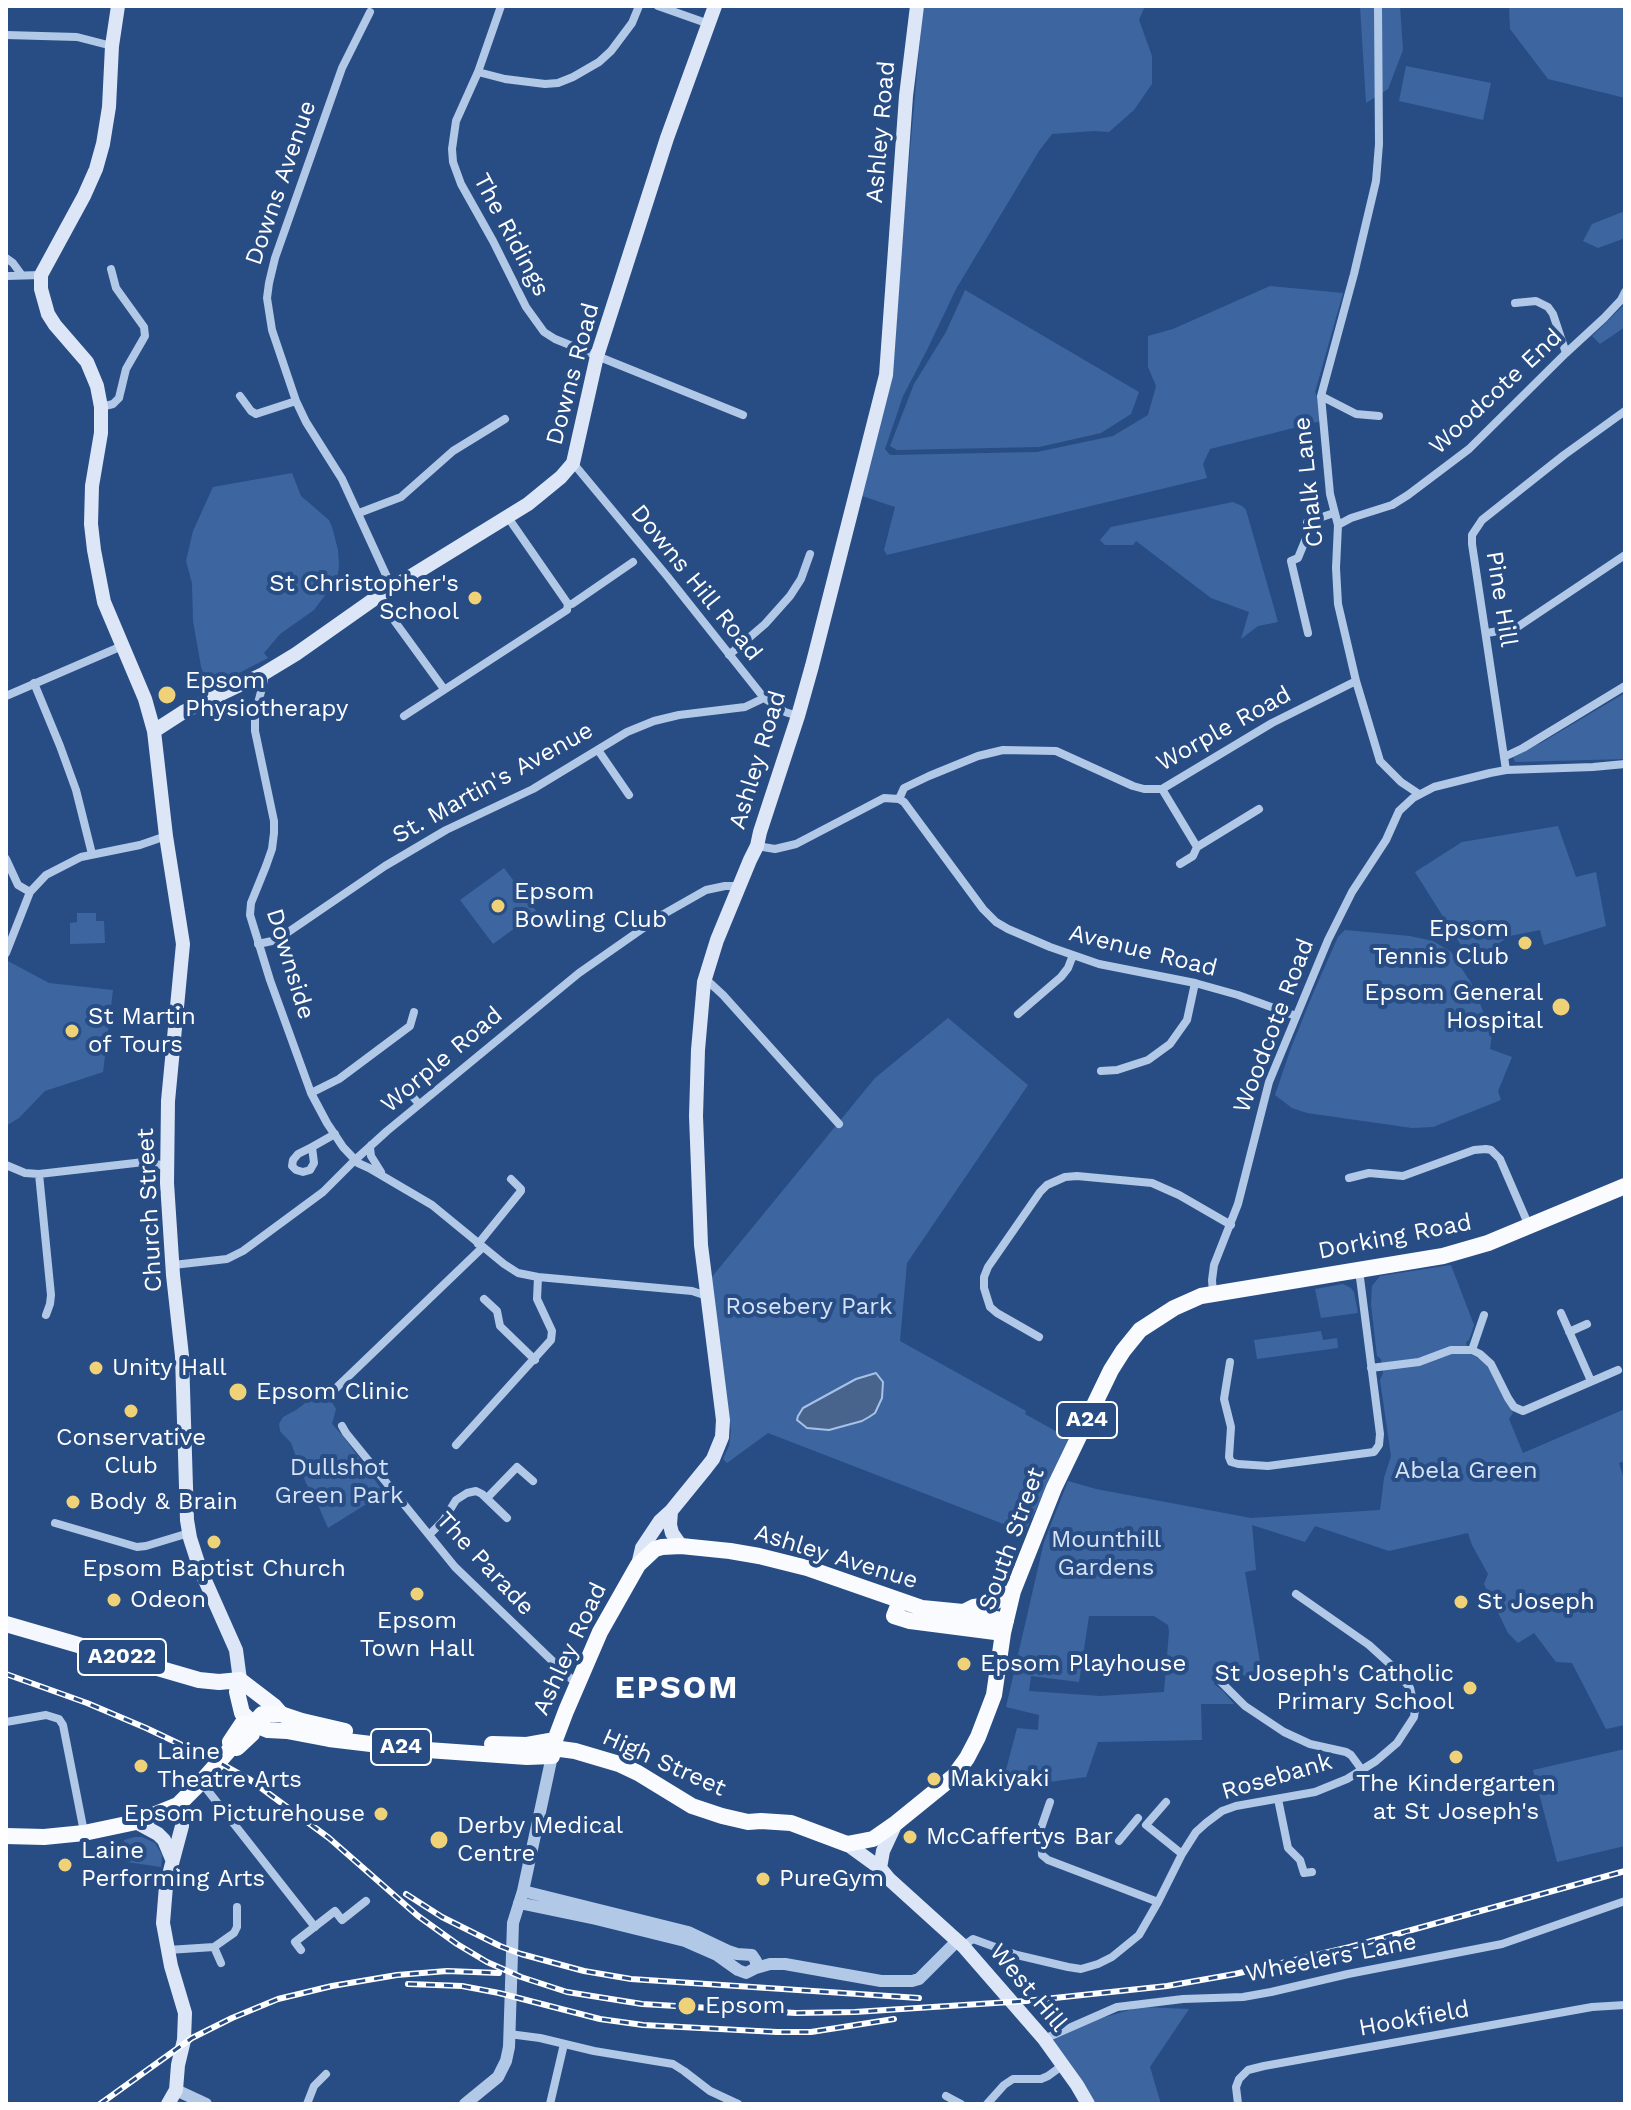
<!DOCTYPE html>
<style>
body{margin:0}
#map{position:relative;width:1631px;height:2110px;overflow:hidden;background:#284d85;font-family:"Work Sans",sans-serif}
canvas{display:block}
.frame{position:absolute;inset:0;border:8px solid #fff;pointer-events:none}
</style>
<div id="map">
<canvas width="1631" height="2110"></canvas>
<div class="frame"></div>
</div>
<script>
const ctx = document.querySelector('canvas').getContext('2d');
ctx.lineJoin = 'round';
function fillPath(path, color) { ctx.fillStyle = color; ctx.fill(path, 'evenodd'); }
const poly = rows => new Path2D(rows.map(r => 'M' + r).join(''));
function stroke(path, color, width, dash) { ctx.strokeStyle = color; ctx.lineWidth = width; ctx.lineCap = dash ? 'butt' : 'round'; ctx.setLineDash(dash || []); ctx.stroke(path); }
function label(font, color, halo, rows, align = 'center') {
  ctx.font = font + ' "Work Sans",sans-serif'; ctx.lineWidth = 8; ctx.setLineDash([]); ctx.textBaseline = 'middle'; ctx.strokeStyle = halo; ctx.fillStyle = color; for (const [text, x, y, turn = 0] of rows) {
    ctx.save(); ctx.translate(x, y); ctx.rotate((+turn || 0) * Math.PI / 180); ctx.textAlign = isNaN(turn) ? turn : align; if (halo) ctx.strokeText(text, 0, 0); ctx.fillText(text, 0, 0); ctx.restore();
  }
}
const green = poly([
 [923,6,1145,6,1139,20,1152,56,1152,84,1134,110,1109,132,1094,131,1052,134,1039,151,956,289,927,350,903,396,885,449,890,455,1037,452,1113,436,1148,415,1156,386,1148,367,1148,336,1173,329,1270,286,1343,293,1315,392,1325,420,1210,449,1203,464,1207,478,887,555,884,550,895,507,859,495,892,351],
 [1360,6,1400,6,1403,50,1388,89,1366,103],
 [1509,6,1625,6,1625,98,1548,79,1510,29],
 [1406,66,1491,83,1483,120,1399,101],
 [1625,211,1625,238,1598,248,1583,241,1592,224],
 [965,290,1139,392,1131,414,1101,433,1039,447,897,450,890,446,914,384,946,332],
 [1625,304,1625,327,1600,344,1592,336],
 [292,473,301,496,329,520,332,527,338,550,339,566,337,579,314,610,280,634,264,653,268,658,204,691,200,689,202,672,193,621,192,583,186,561,193,531,213,487],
 [1233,502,1242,506,1246,510,1278,622,1258,626,1241,639,1249,612,1211,598,1136,541,1133,545,1105,545,1100,540,1111,527],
 [1625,693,1625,759,1515,762,1512,755,1541,743],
 [1558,826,1576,877,1596,872,1606,926,1544,945,1540,930,1510,936,1471,961,1415,872,1462,842],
 [504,868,537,912,493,944,460,900],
 [77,913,96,913,96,921,104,921,105,943,70,944,70,923,77,922],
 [1345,930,1410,936,1433,941,1451,952,1473,986,1492,1034,1490,1049,1512,1057,1498,1091,1501,1100,1433,1127,1412,1128,1307,1113,1292,1108,1275,1095,1291,1048,1314,991,1338,937],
 [6,960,49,983,113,990,103,1072,45,1091,19,1118,6,1126],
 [948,1018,1028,1085,907,1263,900,1341,1026,1411,1025,1414,1070,1439,1027,1528,1006,1525,768,1433,727,1463,723,1459,729,1446,731,1430,711,1278,875,1078],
 [1451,1265,1474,1325,1469,1340,1466,1342,1468,1353,1480,1359,1488,1365,1513,1413,1509,1419,1523,1453,1625,1409,1625,1461,1619,1463,1625,1482,1625,1725,1606,1729,1572,1663,1556,1662,1534,1633,1518,1643,1508,1633,1484,1584,1488,1574,1472,1545,1468,1533,1389,1551,1315,1526,1305,1542,1252,1525,1256,1570,1245,1572,1262,1674,1255,1684,1228,1663,1214,1684,1224,1692,1234,1704,1201,1704,1202,1740,1098,1742,1086,1777,1005,1788,1006,1770,1017,1728,1038,1730,1039,1715,1006,1707,1044,1542,1068,1481,1096,1489,1251,1518,1380,1510,1384,1478,1391,1456,1380,1380,1383,1373,1381,1359,1377,1356,1371,1304,1372,1286,1380,1276],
 [1089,1616,1154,1616,1168,1625,1169,1632,1164,1692,1100,1696,1029,1691,1031,1676,1079,1682],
 [1343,1284,1351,1288,1354,1292,1358,1313,1321,1318,1315,1289],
 [1321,1331,1323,1340,1337,1338,1338,1348,1257,1359,1254,1340],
 [324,1389,336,1409,332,1424,343,1436,384,1493,328,1528,318,1505,306,1483,291,1443,280,1431,279,1424,283,1417,296,1410],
 [1625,1749,1625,1846,1557,1862,1533,1770],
 [135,1837,142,1837,155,1843,162,1855,161,1867,127,1862,124,1840],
 [1140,2007,1189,2009,1150,2067,1161,2104,1093,2104,1051,2040,1095,2020]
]);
const water = poly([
 [876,1373,883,1382,882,1398,875,1413,869,1417,862,1421,829,1430,807,1428,797,1420,798,1416,803,1408,856,1379,876,1373]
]);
const minor = poly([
 [501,6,478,72,456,121,452,149,453,162,461,184,493,241,526,307,544,332,555,339,743,415],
 [658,6,709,24],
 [1378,6,1379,144,1376,181,1354,274,1321,396,1330,494,1338,525,1336,568,1338,604,1356,681,1380,761,1401,782,1419,794],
 [370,12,342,68,275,258,269,283,267,298,272,330,296,401,306,422,342,479,392,588],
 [6,35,77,37,112,46],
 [478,72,505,79,545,84,558,83,573,77,599,62,611,51,632,23,639,6],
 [6,258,13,263,21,274],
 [6,276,41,275],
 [1515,303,1536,301,1548,307,1553,314,1566,353],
 [240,396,251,411,256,414,296,401],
 [1321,396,1356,414,1379,416],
 [101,407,113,404,119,398,126,369,145,336,144,327,116,288,111,269],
 [573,463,667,576,764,698,785,712,798,716],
 [359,513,401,497,453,451,505,419],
 [1338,525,1351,518,1392,505,1408,495,1469,449,1566,353,1604,318,1621,300,1625,292],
 [377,597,444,689],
 [568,604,572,604,633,562],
 [1308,633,1291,561,1298,558,1307,536,1307,522,1334,513],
 [1487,633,1516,628,1625,555],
 [729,655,765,624,790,596,801,579,810,554],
 [263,674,264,680,255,715,255,731,274,821,274,833,272,849,266,866,251,903,250,915,270,980,311,1093,327,1123,343,1147,358,1163,369,1168,432,1205,504,1264,518,1273,538,1277,692,1291,707,1296],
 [34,683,60,746,76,790,92,854],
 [6,696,122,646],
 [404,716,567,610,568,604,507,516],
 [598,750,629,795],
 [1504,757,1523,748,1625,686],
 [1506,770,1472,544,1472,535,1482,520,1564,455,1625,411],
 [1162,789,1197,847],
 [899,799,904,788,929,776,978,756,1003,750,1056,751,1133,786,1144,789,1162,789,1272,723,1356,681],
 [899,799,904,802,983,909,996,922,1008,929,1050,947,1099,964,1195,983,1238,995,1296,1016],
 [757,846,775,849,796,844,884,798,899,799],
 [6,859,18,885,30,892],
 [1180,864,1193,856,1197,847,1259,809],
 [258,944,272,941,281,937,385,866,446,830,533,789,627,732,654,721,679,715,745,707,764,698],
 [6,953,30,892,46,875,81,857,140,845,166,836],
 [704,982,710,983,723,995,839,1124],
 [1018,1014,1061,977,1068,968,1073,955],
 [1101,1071,1117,1070,1148,1060,1170,1044,1187,1020,1195,983],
 [311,1093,339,1079,410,1026,414,1012],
 [391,1099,403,1089,406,1089,419,1104],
 [371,1145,370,1148,371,1156,381,1172],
 [312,1147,298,1154,293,1160,292,1166,296,1170,303,1172,310,1170,314,1163,312,1147,335,1134],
 [6,1165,25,1173,39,1174,144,1162,167,1166],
 [39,1174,51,1295,50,1304,46,1315],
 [1349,1178,1369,1173,1403,1176,1474,1150,1486,1149,1491,1150,1500,1159,1529,1226],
 [478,1244,521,1191,521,1189,511,1179],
 [173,1265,227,1259,243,1251,323,1192,355,1160,387,1131,579,973,662,915,706,890,725,886,740,886],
 [1213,1293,1212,1280,1214,1265,1238,1204,1269,1082,1328,940,1352,892,1386,840,1399,811,1413,798,1434,787,1490,773,1506,770,1593,767,1625,764],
 [484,1299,497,1311,500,1326,535,1360],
 [1561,1313,1591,1381],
 [1569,1332,1587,1324],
 [1039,1337,997,1313,990,1307,984,1288,984,1277,988,1267,1040,1192,1047,1185,1065,1177,1077,1176,1152,1183,1179,1195,1231,1225],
 [1472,1350,1484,1315],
 [1230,1362,1224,1399,1231,1427,1229,1457,1231,1462,1238,1464,1268,1466,1374,1452,1379,1445,1380,1434,1359,1270],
 [1371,1368,1419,1362,1451,1350,1472,1350,1480,1354,1491,1364,1508,1398,1514,1407,1523,1411,1618,1370],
 [326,1394,332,1392,483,1247],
 [342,1426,346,1433,455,1567,569,1677,578,1684],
 [456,1445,551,1340,552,1331,537,1299,538,1277],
 [487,1498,517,1467,533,1481],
 [55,1523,137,1547,146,1546,189,1533],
 [429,1535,443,1521,456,1500,467,1493,476,1491,482,1494,507,1518],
 [1218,1679,1245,1706,1284,1732,1310,1744,1346,1752,1351,1755,1362,1770],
 [6,1722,46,1715,59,1719,63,1725,84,1832],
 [201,1782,315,1927],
 [1278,1799,1288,1848,1300,1860,1304,1873,1312,1872],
 [1050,1802,1041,1828,1042,1855,1048,1860,1158,1902],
 [1166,1802,1146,1825,1182,1854],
 [1119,1841,1138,1818],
 [963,1946,973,1939,1017,1955,1068,1967,1081,1969,1098,1964,1112,1957,1139,1935,1158,1902,1182,1854,1196,1832,1206,1823,1222,1811,1236,1806,1315,1792,1347,1779,1376,1761,1397,1743,1414,1717,1415,1710,1410,1688,1391,1665,1369,1645,1296,1594],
 [214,1947,221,1963],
 [168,1950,214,1947,234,1933,237,1927,237,1907],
 [301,1950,295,1942,335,1911,342,1920,366,1901],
 [509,2034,540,2038,594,2051,673,2064,684,2071,710,2091,738,2104],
 [1044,2039,1117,2007,1183,1999,1243,1997,1271,1992,1348,1974,1502,1944,1625,1901],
 [946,2096,961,2104],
 [307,2104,314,2086,326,2074],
 [550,2104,564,2044],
 [987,2104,1004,2085,1013,2079,1041,2079,1048,2076,1063,2065],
 [1238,2104,1236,2087,1239,2079,1248,2070,1264,2066,1592,2007,1625,2005]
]);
const tertiary = poly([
 [523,1891,688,1932,728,1951,737,1954,752,1955,756,1961,756,1968],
 [519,1903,596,1919,685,1941,717,1955,738,1970,746,1973,756,1968,770,1964,785,1964,881,1981,912,1981,919,1979,957,1941],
 [176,2090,206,2104],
 [465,2104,498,2077,506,2061,509,2047,513,1923,523,1891,552,1756]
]);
const secondary = poly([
 [118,6,112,46,109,107,103,144,96,169,84,196,41,275,41,289,48,314,55,325,87,362,97,386,101,407,101,433,92,486,91,524,94,550,104,602,145,699,154,731,166,836,183,944,168,1101,167,1183,173,1275,182,1356,187,1520,190,1538,200,1569,236,1650,240,1680],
 [154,731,185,711,263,674,296,654,377,597,528,504,561,477,573,463,597,356,667,138,715,6],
 [671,1511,670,1525,672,1533,681,1546],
 [638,1565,642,1548,660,1521,671,1511,706,1468,713,1459,722,1437,723,1420,701,1245,696,1116,698,1050,704,982,717,940,750,860,757,846,760,832,798,716,812,666,886,375,906,96,917,6],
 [136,1822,158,1834,164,1840,172,1859],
 [847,1844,880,1868,889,1879,963,1946,1044,2039,1077,2085,1088,2104],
 [880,1868,883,1851,896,1823],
 [168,2104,176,2090,178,2065,184,2040,185,2013,171,1966,163,1923,166,1886,182,1826,182,1820,176,1817,178,1805]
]);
const primary = poly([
 [6,1624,199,1680,219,1682,240,1680],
 [240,1680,274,1706,281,1714],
 [240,1680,237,1692,242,1713,253,1724]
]);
const trunk = poly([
 [900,1601,894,1616,910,1621,1003,1633],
 [964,1612,974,1607,989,1605,1013,1591],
 [253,1724,262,1714,281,1714,302,1721,345,1731],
 [492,1744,527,1745,555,1740],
 [231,1748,230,1742,242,1724,253,1724,268,1730,287,1731,329,1739,413,1749,527,1757,552,1756,555,1740,566,1711,600,1632,638,1565,655,1549,662,1547,681,1546,730,1551,759,1556,807,1568,922,1608,963,1612,1006,1621],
 [553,1748,575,1751,619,1764,638,1773,692,1806,722,1816,748,1822,761,1821,791,1823,847,1844,873,1839,896,1823,954,1776,967,1758,978,1737,994,1695,1003,1633,1013,1591,1054,1488,1111,1370,1123,1351,1140,1330,1174,1308,1201,1296,1443,1256,1488,1243,1625,1186],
 [6,1836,44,1837,84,1833,136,1822,178,1805,201,1782,231,1748,237,1748,252,1734,253,1724]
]);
const rail = poly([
 [6,1674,87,1703,146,1728,222,1764,249,1779,329,1838,418,1916,457,1944,487,1962,521,1977,567,1992,642,2004,796,2013,855,2012,1026,2001,1167,1986,1235,1974,1350,1947,1625,1871],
 [406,1894,442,1917,500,1946,521,1954,584,1971,631,1979,919,1998],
 [408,1984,462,1986,499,1993,600,2019,643,2025,777,2032,811,2032,894,2019],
 [100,2104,192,2038,232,2018,278,1999,332,1986,397,1975,447,1971,499,1973]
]);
const markers = [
 [475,598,8,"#efd178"],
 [167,695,10,"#efd178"],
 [498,906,8,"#efd178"],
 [1525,943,8,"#efd178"],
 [1561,1007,10,"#efd178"],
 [72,1031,8,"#efd178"],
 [96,1368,8,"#efd178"],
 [238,1392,10,"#efd178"],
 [131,1411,8,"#efd178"],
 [73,1502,8,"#efd178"],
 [214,1542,8,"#efd178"],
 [417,1594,8,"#efd178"],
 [114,1600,8,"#efd178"],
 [1461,1602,8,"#efd178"],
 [964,1664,8,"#efd178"],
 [1470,1688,8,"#efd178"],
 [1456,1757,8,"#efd178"],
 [141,1766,8,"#efd178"],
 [934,1779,8,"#efd178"],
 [381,1814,8,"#efd178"],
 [910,1837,8,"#efd178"],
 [439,1840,10,"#efd178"],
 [65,1865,8,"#efd178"],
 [763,1879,8,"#efd178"],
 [687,2006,10,"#efd178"]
];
const shields = [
 [1087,1420,60],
 [122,1657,88],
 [401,1747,60]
];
const shieldNames = [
 ["A24",1087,1420],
 ["A2022",122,1657],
 ["A24",401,1747]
];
const streetNames = [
 ["Ashley Road",881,132,-85],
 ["Downs Avenue",281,183,-71],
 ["The Ridings",511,235,62],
 ["Downs Road",573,374,-75],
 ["Woodcote End",1496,392,-43],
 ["Chalk Lane",1309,482,-96],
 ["Downs Hill Road",696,583,51],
 ["Pine Hill",1501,599,81],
 ["Worple Road",1224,729,-29],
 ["Ashley Road",758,760,-73],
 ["St. Martin's Avenue",493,783,-29],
 ["Avenue Road",1143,951,14],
 ["Downside",290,964,73],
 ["Woodcote Road",1274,1026,-69],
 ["Worple Road",442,1060,-40],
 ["Church Street",150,1210,-93],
 ["Dorking Road",1395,1237,-11],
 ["South Street",1012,1539,-70],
 ["Ashley Avenue",836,1557,17],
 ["The Parade",485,1564,47],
 ["Ashley Road",570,1649,-65],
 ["High Street",664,1763,24],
 ["Rosebank",1277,1777,-16],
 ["Wheelers Lane",1331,1958,-11],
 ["West Hill",1028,1988,50],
 ["Hookfield",1414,2019,-10]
];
const poiNames = [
 ["St Christopher's",459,584,"right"],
 ["School",459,612,"right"],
 ["Epsom",185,681],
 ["Physiotherapy",185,709],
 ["Epsom",514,892],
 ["Bowling Club",514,920],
 ["Epsom",1509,929,"right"],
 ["Tennis Club",1509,957,"right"],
 ["Epsom General",1543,993,"right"],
 ["Hospital",1543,1021,"right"],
 ["St Martin",88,1017],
 ["of Tours",88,1045],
 ["Unity Hall",112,1368],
 ["Epsom Clinic",256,1392],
 ["Conservative",131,1438,"center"],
 ["Club",131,1466,"center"],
 ["Body & Brain",89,1502],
 ["Epsom Baptist Church",214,1569,"center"],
 ["Odeon",130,1600],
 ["St Joseph",1477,1602],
 ["Epsom",417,1621,"center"],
 ["Town Hall",417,1649,"center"],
 ["Epsom Playhouse",980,1664],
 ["St Joseph's Catholic",1454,1674,"right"],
 ["Primary School",1454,1702,"right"],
 ["Laine",157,1752],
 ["Theatre Arts",157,1780],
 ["Makiyaki",950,1779],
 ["The Kindergarten",1456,1784,"center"],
 ["at St Joseph's",1456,1812,"center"],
 ["Epsom Picturehouse",365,1814,"right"],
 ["Derby Medical",457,1826],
 ["Centre",457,1854],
 ["McCaffertys Bar",926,1837],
 ["Laine",81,1851],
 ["Performing Arts",81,1879],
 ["PureGym",779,1879],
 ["Epsom",705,2006]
];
const parkNames = [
 ["Rosebery Park",809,1307],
 ["Dullshot",339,1468],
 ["Green Park",339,1496],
 ["Abela Green",1466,1471],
 ["Mounthill",1106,1540],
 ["Gardens",1106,1568]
];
const districtNames = [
 ["EPSOM",677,1689]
];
fillPath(green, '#3d66a1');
fillPath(water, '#49648c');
stroke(water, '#a7c2e8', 2);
stroke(minor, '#b2c8e7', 8);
stroke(tertiary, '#b2c8e7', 12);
stroke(secondary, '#dce6f7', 14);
stroke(primary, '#f4f7fe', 16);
stroke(trunk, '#fafbfe', 16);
stroke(rail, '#fff', 6);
stroke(rail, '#284d85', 3, [9]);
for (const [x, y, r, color] of markers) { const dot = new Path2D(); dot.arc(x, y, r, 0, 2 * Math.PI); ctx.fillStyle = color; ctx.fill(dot); stroke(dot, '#284d85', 3); }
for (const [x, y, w] of shields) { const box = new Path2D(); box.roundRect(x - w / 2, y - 18, w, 36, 6); ctx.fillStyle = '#284d85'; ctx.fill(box); stroke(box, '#fff', 2); }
label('bold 22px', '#fff', null, shieldNames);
label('24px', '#fff', '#284d85', streetNames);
label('24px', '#fff', '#284d85', poiNames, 'left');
label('24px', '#d6e3f6', '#284d85', parkNames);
ctx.letterSpacing = '2px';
label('bold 32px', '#fff', '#284d85', districtNames);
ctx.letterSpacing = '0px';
</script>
